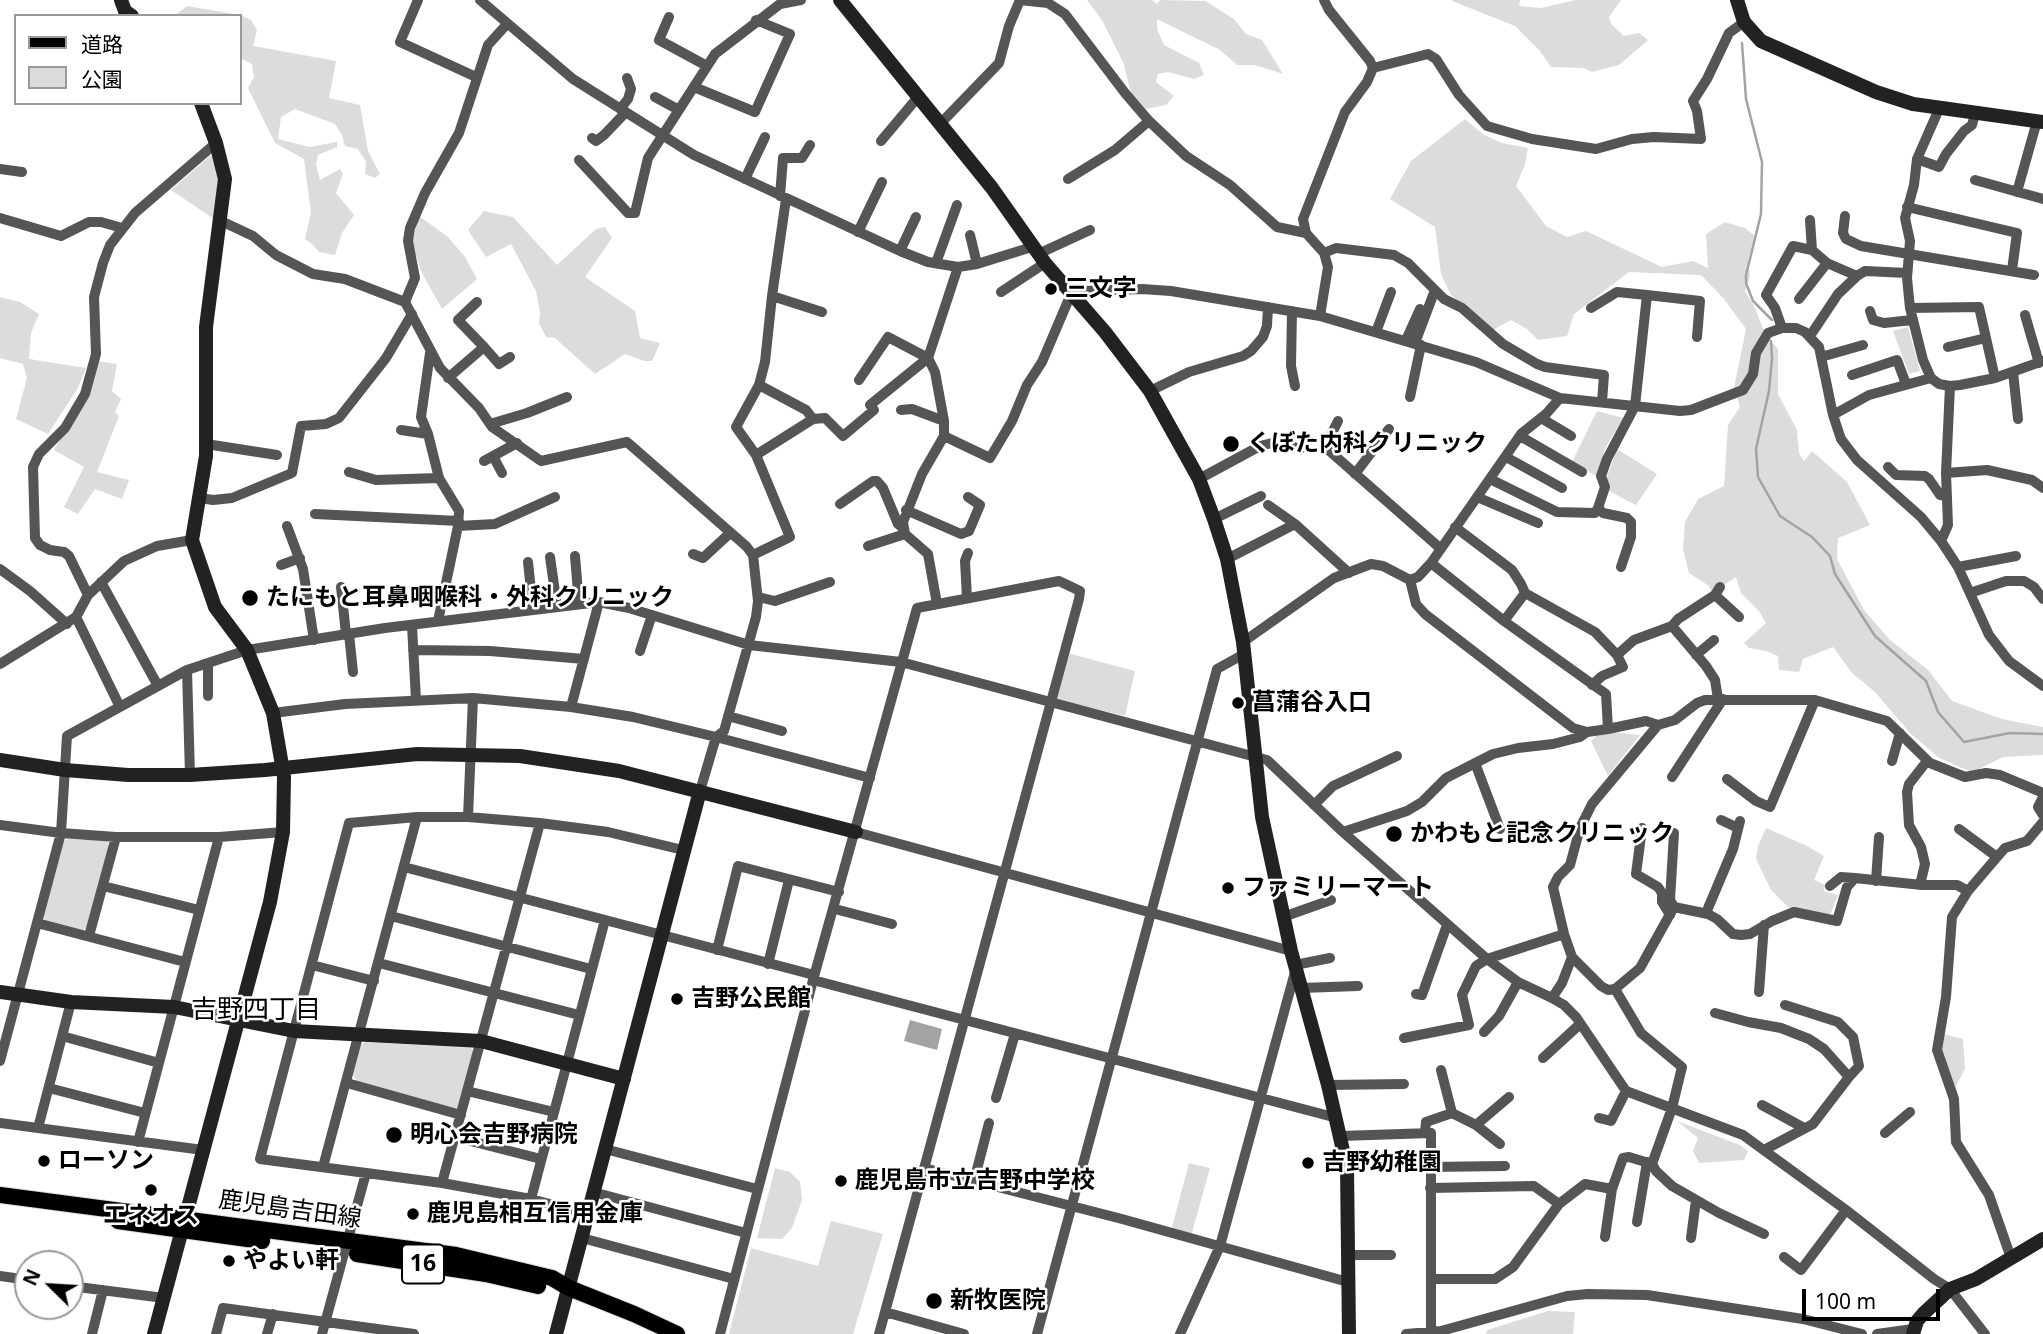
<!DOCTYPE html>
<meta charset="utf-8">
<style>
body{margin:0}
#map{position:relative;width:2043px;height:1334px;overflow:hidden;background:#fff;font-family:"Noto Sans","Noto Sans JP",sans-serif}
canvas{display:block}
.legend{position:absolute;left:14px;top:14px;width:228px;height:91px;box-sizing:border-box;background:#fff;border:2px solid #999;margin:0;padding:9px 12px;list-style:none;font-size:21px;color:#000}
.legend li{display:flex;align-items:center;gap:14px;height:35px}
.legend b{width:35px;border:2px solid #999}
.north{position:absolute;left:14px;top:1250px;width:70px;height:70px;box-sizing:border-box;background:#fff;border:2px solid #999;border-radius:50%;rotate:294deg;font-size:19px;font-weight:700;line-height:28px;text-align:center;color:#000}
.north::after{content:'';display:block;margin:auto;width:24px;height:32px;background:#000;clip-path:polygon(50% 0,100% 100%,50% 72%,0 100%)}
.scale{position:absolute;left:1802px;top:1289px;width:138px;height:32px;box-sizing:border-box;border:4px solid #000;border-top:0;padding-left:9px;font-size:21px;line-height:24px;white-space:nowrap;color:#000;-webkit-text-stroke:5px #fff;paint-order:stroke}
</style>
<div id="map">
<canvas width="2043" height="1334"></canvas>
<ul class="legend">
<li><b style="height:9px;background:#000"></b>道路</li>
<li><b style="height:19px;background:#dcdcdc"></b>公園</li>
</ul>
<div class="north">N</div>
<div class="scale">100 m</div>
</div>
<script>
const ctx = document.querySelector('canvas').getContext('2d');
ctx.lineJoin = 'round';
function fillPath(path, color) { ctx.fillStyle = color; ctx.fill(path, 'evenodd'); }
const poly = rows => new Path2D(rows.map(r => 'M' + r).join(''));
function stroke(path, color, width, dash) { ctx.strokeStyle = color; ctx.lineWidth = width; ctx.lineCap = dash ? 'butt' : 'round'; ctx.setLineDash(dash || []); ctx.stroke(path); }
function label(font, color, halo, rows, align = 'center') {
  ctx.font = font + ' "Noto Sans","Noto Sans JP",sans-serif'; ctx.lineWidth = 5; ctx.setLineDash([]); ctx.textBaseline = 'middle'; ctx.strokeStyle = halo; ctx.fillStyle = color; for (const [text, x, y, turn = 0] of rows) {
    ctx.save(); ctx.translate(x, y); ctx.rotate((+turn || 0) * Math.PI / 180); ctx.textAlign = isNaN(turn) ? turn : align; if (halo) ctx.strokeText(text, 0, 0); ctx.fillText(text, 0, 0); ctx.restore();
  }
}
const green = poly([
 [1087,0,1152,0,1157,4,1160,0,1205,1,1234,19,1246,34,1262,40,1283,74,1255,65,1237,65,1220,50,1157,19,1157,29,1164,45,1199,63,1204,75,1194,79,1168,72,1158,74,1156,82,1174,96,1166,105,1146,109,1131,93,1123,62,1102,20],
 [1453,0,1520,0,1519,6,1541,8,1576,0,1621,0,1609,17,1611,24,1624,36,1639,33,1648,40,1619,65,1592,72,1584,68,1551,67,1540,51,1515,26,1452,1],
 [187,6,240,15,251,20,257,30,253,46,336,61,329,98,360,105,368,151,380,174,375,178,365,174,366,162,358,149,345,146,342,135,335,124,295,109,281,117,278,139,310,147,337,142,337,147,318,155,316,165,320,180,340,169,343,174,336,193,354,215,342,233,335,255,319,252,311,243,305,239,311,213,304,159,275,143,248,88,254,77,252,64,240,58,240,16,174,16],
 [1465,119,1484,135,1502,143,1528,148,1525,164,1516,186,1546,226,1567,237,1586,231,1662,267,1693,261,1708,268,1706,234,1725,222,1745,228,1755,236,1748,259,1750,277,1745,291,1755,308,1765,334,1778,349,1778,394,1797,430,1799,453,1804,461,1812,451,1847,482,1870,525,1838,538,1837,559,1864,610,1890,640,1928,670,1952,701,2002,719,2043,727,2043,755,2003,757,1973,772,1959,767,1938,757,1910,733,1875,692,1852,673,1833,647,1803,659,1799,672,1779,670,1778,656,1766,651,1749,648,1744,643,1766,623,1759,611,1741,593,1736,577,1712,593,1709,586,1689,573,1683,550,1685,522,1698,499,1724,486,1728,425,1740,407,1734,388,1746,329,1724,299,1701,275,1629,272,1574,314,1567,336,1538,340,1527,329,1511,320,1493,330,1451,295,1441,274,1435,227,1390,199,1411,161],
 [211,155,217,165,219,184,214,219,171,190],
 [484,211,513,217,557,265,596,229,605,227,612,238,585,277,635,311,640,338,660,343,652,361,644,361,625,354,595,374,555,338,546,337,539,323,540,312,536,291,511,244,486,257,468,230],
 [419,216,448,237,465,257,477,279,442,309,422,273,412,243],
 [0,297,20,302,39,314,31,333,29,359,86,368,78,388,48,434,16,419,27,378,23,364,0,358],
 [1908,327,1920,371,1909,374,1893,331],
 [97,361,117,364,112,391,121,399,115,412,119,416,97,472,129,480,122,499,95,489,78,514,64,507,84,467,54,450,87,395],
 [1597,411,1623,418,1606,447,1596,476,1572,462],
 [1617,449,1657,474,1636,505,1603,488],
 [1067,653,1135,671,1125,716,1056,699],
 [1601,731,1640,735,1608,776,1591,741],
 [1766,828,1807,846,1824,856,1814,880,1825,885,1824,891,1838,895,1830,915,1822,916,1788,907,1771,890,1756,859,1758,846],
 [69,839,107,841,109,846,87,928,83,930,45,920,43,916,64,841],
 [1944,1034,1963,1039,1965,1069,1953,1091,1940,1058],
 [365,1042,471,1048,474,1052,459,1107,454,1108,358,1082,353,1075,361,1045],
 [1677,1121,1740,1145,1748,1151,1744,1160,1699,1163,1693,1151,1698,1138],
 [1189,1163,1210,1168,1191,1236,1171,1231],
 [775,1168,790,1172,800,1182,802,1200,792,1228,782,1239,757,1238],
 [831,1221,883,1234,853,1334,729,1334,751,1248,818,1266],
 [1548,1311,1575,1312,1573,1334,1486,1334,1487,1330]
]);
const water = poly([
 [910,1020,942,1029,937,1050,904,1041]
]);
const stream = poly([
 [1742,43,1746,99,1762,162,1761,214,1746,275,1746,283,1753,301,1772,320],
 [1771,341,1772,358,1769,391,1756,449,1758,477,1780,516,1812,537,1830,556,1835,574,1875,636,1926,681,1938,712,1964,742,2010,733,2043,734]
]);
const street = poly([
 [418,0,400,42,476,77],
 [480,0,573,79,694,155,900,251,928,262,958,267,977,264,1032,247],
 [1020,0,1048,3,1065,14,1125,93,1149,121,1186,156,1230,185,1277,227,1306,233],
 [669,17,659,40,707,66],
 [1373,68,1428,54,1436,59,1459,95,1487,126,1532,139,1596,149,1632,139,1654,137,1701,139,1697,111,1693,101,1707,79,1729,33,1744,22],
 [694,87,755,112,790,34,756,20],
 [655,97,679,110],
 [620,109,628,99,631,89,627,78],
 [1939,109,1917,159,1914,185,1905,218,1910,241,1907,278,1910,308,1923,360,1931,378,1939,384,1950,386,1960,385,1995,378,2043,361],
 [940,124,999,63,1009,26,1020,0],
 [592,138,596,141,604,135,626,112],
 [881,141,918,97],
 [1917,159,1939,167,1946,154,1964,131,1972,125,1975,114],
 [579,160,628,213,635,213,648,158,715,54,780,4,801,0],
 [0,169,22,172],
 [745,179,765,137],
 [1068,179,1115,150,1149,121],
 [1975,180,2043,199],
 [2017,192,2037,121],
 [780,196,783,158,802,158,810,145],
 [1907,207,2017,233,2012,270],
 [1845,216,1843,233,1846,239,1861,246,2034,275],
 [0,218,61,236,89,222,101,222,122,228],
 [1810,220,1812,250],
 [221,221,253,236,276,255,313,274,345,279,405,302,440,368,479,408,492,427,541,461,627,442,746,546,753,555,758,601,756,617,724,731,716,737,700,791],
 [858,232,882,182],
 [970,235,977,264],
 [900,251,916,217],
 [1324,253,1336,248,1394,255,1408,263,1435,290,1415,343],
 [1038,254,1090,230],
 [936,263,957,205],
 [1435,290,1444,299,1462,308,1503,344,1537,364,1545,367,1604,375,1602,402],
 [1001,292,1045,263],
 [772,296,822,312],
 [1799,299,1827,263],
 [405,302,415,278,408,241,410,228,425,193,459,133,488,45,507,24],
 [477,302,458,320,484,347],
 [1591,308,1617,292,1647,295],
 [1910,308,1979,307,1995,378],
 [1292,311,1291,366,1295,386],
 [1870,311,1873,320,1884,323,1912,320],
 [2025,315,2039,363],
 [1320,316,1328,267,1324,253,1306,233,1303,219,1345,112,1367,82,1373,68,1370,61,1329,10,1324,0],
 [1782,328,1775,308,1766,295,1793,246,1812,250,1827,263,1857,276],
 [1376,332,1391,292],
 [1810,336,1838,294,1857,276,1865,271,1907,273],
 [1406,340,1420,309],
 [1948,347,1986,338],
 [430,353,421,417,428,434,439,478,459,511,458,526],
 [1821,357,1863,345],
 [2013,372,2018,419],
 [1852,375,1897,360,1906,384],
 [448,378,484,347,499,364,510,357],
 [759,385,806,410,813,419,825,418,843,436,874,410,870,405,928,358,888,337,859,380],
 [1150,391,1189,372,1243,356,1251,351,1263,337,1267,326,1268,307],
 [1410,397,1421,345],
 [901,410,912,409,944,421],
 [1833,415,1869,395,1931,378],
 [1541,418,1571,436],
 [1338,421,1325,447,1441,549],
 [490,424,527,413,567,397],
 [401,430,428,434],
 [944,436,990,458,1012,421,1027,385,1042,362,1071,294,1084,291,1142,289,1171,291,1320,316,1476,362,1560,398,1680,411,1691,410,1743,390,1753,374,1756,353,1768,333,1782,328,1796,328,1805,332,1819,347,1833,415,1841,439,1857,460,1921,517,1941,541,1958,567,1989,635,2009,661,2043,686],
 [1520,436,1582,472],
 [206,444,277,455],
 [756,455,813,419],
 [493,456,502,473],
 [1506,457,1562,488],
 [484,461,517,443],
 [1888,467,1896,475,1925,476,1929,479,1940,495,1947,496],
 [349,472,376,480,439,478],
 [1946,473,1987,470,2032,480,2043,488],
 [1355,474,1389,429],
 [1199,479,1260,446,1272,443,1282,443,1300,449],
 [1490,479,1557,512,1595,513,1598,508],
 [1477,497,1538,523],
 [200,498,213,500,232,498,292,473,301,426,326,424,339,418,386,358,412,314],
 [840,504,873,481,877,481,883,488,898,524,904,529],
 [1268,505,1295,524],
 [906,510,961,534,969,531,980,505,968,497],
 [315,514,459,521],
 [1214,519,1261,496],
 [287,526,303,569,314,640],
 [1455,527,1512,570,1521,584,1525,593,1504,621],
 [1941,541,1948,525,1946,473,1950,386],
 [868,546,905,534],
 [693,554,703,558,730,533],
 [753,555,790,537,756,455,736,427,759,385,765,362,772,296,786,199],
 [575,556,579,604],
 [550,557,557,606],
 [1227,559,1295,524,1349,573],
 [528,562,533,609],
 [1431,563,1504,621,1606,694,1608,729,1646,721,1658,725,1675,720,1697,703,1705,700,1815,700,1887,721,1930,763,1965,777,1986,773,2000,775,2043,793],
 [281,565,300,558],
 [1621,567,1631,537,1631,522,1627,518,1603,513,1598,508,1605,487,1601,476,1607,459,1635,406,1647,295,1700,301,1697,337],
 [1958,567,2016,556],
 [0,569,30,591,67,624],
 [1410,580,1416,604,1425,614,1573,728,1587,732,1608,729],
 [101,582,158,686],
 [341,587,346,634],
 [1525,593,1595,632,1617,655,1623,667,1602,676,1592,685],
 [1970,593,2006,581,2024,581,2034,587,2043,599],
 [88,595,69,556,64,552,50,550,40,545,35,538,33,467,39,454,65,428,85,394,96,354,94,297,103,263,110,245,135,213,216,143],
 [1715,595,1739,617],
 [758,597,775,601,830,582],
 [967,598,965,561,968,553],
 [937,604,928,554,905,534,903,522,922,474,944,436,944,421,935,372,928,358,958,267],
 [76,617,120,707],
 [438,621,458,526,495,524,555,497],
 [412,626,416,700],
 [1672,626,1706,666,1715,680,1718,699],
 [349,634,353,672],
 [1243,642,1334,578,1371,564,1383,566,1410,580,1418,577,1431,563,1521,434,1546,414,1560,398],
 [413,650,490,651,584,659],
 [640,651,652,615],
 [1617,655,1634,640,1672,626,1678,619,1715,595,1720,587],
 [1696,655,1714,640],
 [208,663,208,696],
 [0,664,76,617,88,595,124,561,157,546,192,540],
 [187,670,190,775],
 [571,707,599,602],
 [273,713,345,704,473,698,571,707,633,717,716,737,870,778],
 [728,716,782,731],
 [1892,761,1900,733],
 [1475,763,1500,829],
 [1672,777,1723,699],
 [1727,779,1756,801,1770,807,1815,700],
 [2043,797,2038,807,2043,815],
 [1314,805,1333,786,1397,756],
 [468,817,473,698],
 [1721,820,1738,828],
 [0,825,61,833,116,837,219,837,283,832],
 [1642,828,1636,874,1658,887,1662,893,1662,902,1670,915],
 [1959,829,1997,857],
 [856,832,1291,951],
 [1343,832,1407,811,1422,802,1446,778,1493,754,1518,748,1553,744,1580,737,1587,732],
 [404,867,814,975],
 [1876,881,1879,837],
 [1920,885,1925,864,1921,847,1909,825,1907,792,1909,784,1927,761],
 [103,886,199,910],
 [1830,886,1841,877,1855,878],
 [1674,907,1708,914,1717,919,1733,934,1741,935,1750,934,1772,921,1794,912,1837,921,1847,887,1855,878,1922,885,1957,885,1968,891],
 [1674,907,1670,900,1674,833],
 [835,909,892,924],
 [1706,913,1733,849,1740,821],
 [391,916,591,969],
 [1283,917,1331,900],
 [37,923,185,962],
 [1564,934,1553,887,1558,877,1570,865,1580,828,1592,804,1658,725],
 [89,936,116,837],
 [717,950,738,866,839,892],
 [379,963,579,1015],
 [768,964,789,880],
 [312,965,374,981],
 [1295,965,1330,958],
 [813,980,1337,1118],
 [1301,988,1358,986],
 [1615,989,1641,1033,1682,1067,1672,1108,1652,1164,1656,1171,1672,1186,1719,1213,1764,1234],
 [1759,992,1764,925],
 [1416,994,1422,995,1447,925],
 [1552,998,1562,983,1572,957],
 [1785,1005,1838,1022,1853,1037,1859,1066,1849,1077],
 [1715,1013,1748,1022,1781,1028,1809,1039,1824,1049,1849,1077,1813,1124,1764,1150],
 [1484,1032,1499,1016,1518,982],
 [62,1036,159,1063],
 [1404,1038,1469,1025,1462,995,1476,966,1487,959,1564,934,1572,957,1601,986,1608,990,1615,989,1640,968,1674,907],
 [1543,1058,1580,1024],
 [0,1061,61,833,67,736,187,670,247,650,385,628,599,602,629,608,749,645,901,662,1267,760,1343,832,1487,959,1518,982,1552,998,1564,1005,1576,1017,1626,1091,1743,1135,1846,1210,1934,1279,1950,1289,1985,1334],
 [1441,1070,1452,1113],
 [347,1083,461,1115],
 [1328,1085,1404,1084],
 [49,1088,145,1113],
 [467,1091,554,1112],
 [996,1098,1015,1034],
 [1762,1105,1804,1128],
 [1599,1118,1611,1121,1626,1091],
 [0,1123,203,1150],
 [1476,1125,1509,1097],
 [38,1128,71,1002],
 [1425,1133,1426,1122,1452,1113,1476,1125,1500,1144],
 [1885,1133,1910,1112],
 [1341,1136,1431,1133,1431,1333],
 [455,1137,541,1159],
 [138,1142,219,837],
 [605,1149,757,1189],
 [323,1167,417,817],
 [1430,1167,1505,1166],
 [924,1168,1122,1219,1348,1282],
 [974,1181,989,1123],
 [442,1183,540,823],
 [1430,1188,1534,1186,1559,1204],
 [593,1192,746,1233],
 [531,1199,605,920],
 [588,1214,531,1199,442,1183,260,1159,349,823,417,817,468,817,540,823,608,832,683,850],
 [1637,1222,1647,1162],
 [1605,1237,1612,1189],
 [582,1238,734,1279],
 [1691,1238,1696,1200],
 [1348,1255,1391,1255],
 [1784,1257,1801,1270,1846,1210],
 [2011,1258,1989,1195,1956,1142,1954,1099,1937,1050,1946,997,1952,917,1968,891,1997,857,2005,848,2027,841,2043,822],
 [0,1276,28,1280],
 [1431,1279,1495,1279,1513,1267,1559,1204,1585,1184,1612,1189,1623,1158,1629,1157,1652,1164],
 [70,1286,164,1298],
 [885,1312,964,1334],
 [92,1334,103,1290],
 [216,1334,223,1308,414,1334],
 [267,1334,273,1314],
 [322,1334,366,1173],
 [720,1334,813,980,917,608,1059,581,1080,591,1079,599,879,1334],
 [1037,1334,1217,669,1244,654],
 [1180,1334,1220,1246,1295,972],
 [1406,1334,1441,1331,1567,1296,1588,1294,1647,1295,1803,1319,1862,1334],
 [1877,1334,1913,1329]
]);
const secondary = poly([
 [121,0,125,11,132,16],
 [840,0,992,188,1045,263,1105,332,1150,391,1199,479,1214,519,1227,559,1243,642,1262,817,1291,951,1328,1085,1347,1168,1349,1334],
 [1737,0,1744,22,1761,41,1876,92,1913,104,2043,122],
 [0,760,65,770,128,775,190,775,265,770,417,754,520,756,619,771,856,832],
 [0,992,71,1002,174,1007,294,1031,481,1041,624,1079],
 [154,1334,270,902,283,832,284,777,273,713,247,650,215,607,192,540,206,456,206,327,225,179,216,143,201,103],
 [556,1334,700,791],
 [1913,1334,1917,1321,1923,1314,1950,1289,1976,1279,2043,1239]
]);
const primary = poly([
 [0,1195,456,1255,552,1278,569,1288,634,1314,677,1334],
 [118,1221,262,1241],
 [357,1254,486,1274,538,1286]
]);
const markers = [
 [1051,289,7,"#000"],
 [1231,444,9,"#000"],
 [250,598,9,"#000"],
 [1238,703,7,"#000"],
 [1394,834,9,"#000"],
 [1228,888,7,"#000"],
 [677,999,7,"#000"],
 [394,1135,9,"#000"],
 [44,1161,7,"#000"],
 [1308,1163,7,"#000"],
 [841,1181,7,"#000"],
 [151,1190,7,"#000"],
 [413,1214,7,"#000"],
 [229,1261,7,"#000"],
 [934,1301,9,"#000"]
];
const shields = [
 [423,1264,42]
];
const shieldNames = [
 ["16",423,1264]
];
const poiNames = [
 ["三文字",1065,289],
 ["くぼた内科クリニック",1247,444],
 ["たにもと耳鼻咽喉科・外科クリニック",266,598],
 ["菖蒲谷入口",1252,703],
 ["かわもと記念クリニック",1410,834],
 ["ファミリーマート",1242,888],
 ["吉野公民館",691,999],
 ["明心会吉野病院",410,1135],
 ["ローソン",58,1161],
 ["吉野幼稚園",1322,1163],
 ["鹿児島市立吉野中学校",855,1181],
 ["鹿児島相互信用金庫",427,1214],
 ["エネオス",151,1216,"center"],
 ["やよい軒",243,1261],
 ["新牧医院",950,1301]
];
const streetNames = [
 ["鹿児島吉田線",290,1210,8]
];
const neighbourhoodNames = [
 ["吉野四丁目",256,1011]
];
fillPath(green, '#dcdcdc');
fillPath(water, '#a3a3a3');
stroke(stream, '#a3a3a3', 2.5);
stroke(primary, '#dbdbdb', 18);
stroke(street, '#555', 10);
stroke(secondary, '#222', 14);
stroke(primary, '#000', 16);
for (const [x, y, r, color] of markers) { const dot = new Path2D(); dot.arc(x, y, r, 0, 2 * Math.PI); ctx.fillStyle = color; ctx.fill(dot); stroke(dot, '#fff', 2.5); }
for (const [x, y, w] of shields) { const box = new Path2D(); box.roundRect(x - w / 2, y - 19.5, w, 39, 5); ctx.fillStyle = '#fff'; ctx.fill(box); stroke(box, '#000', 2); }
label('bold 23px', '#000', null, shieldNames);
label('bold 24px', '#000', '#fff', poiNames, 'left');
label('24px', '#000', '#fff', streetNames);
label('26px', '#000', '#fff', neighbourhoodNames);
</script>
